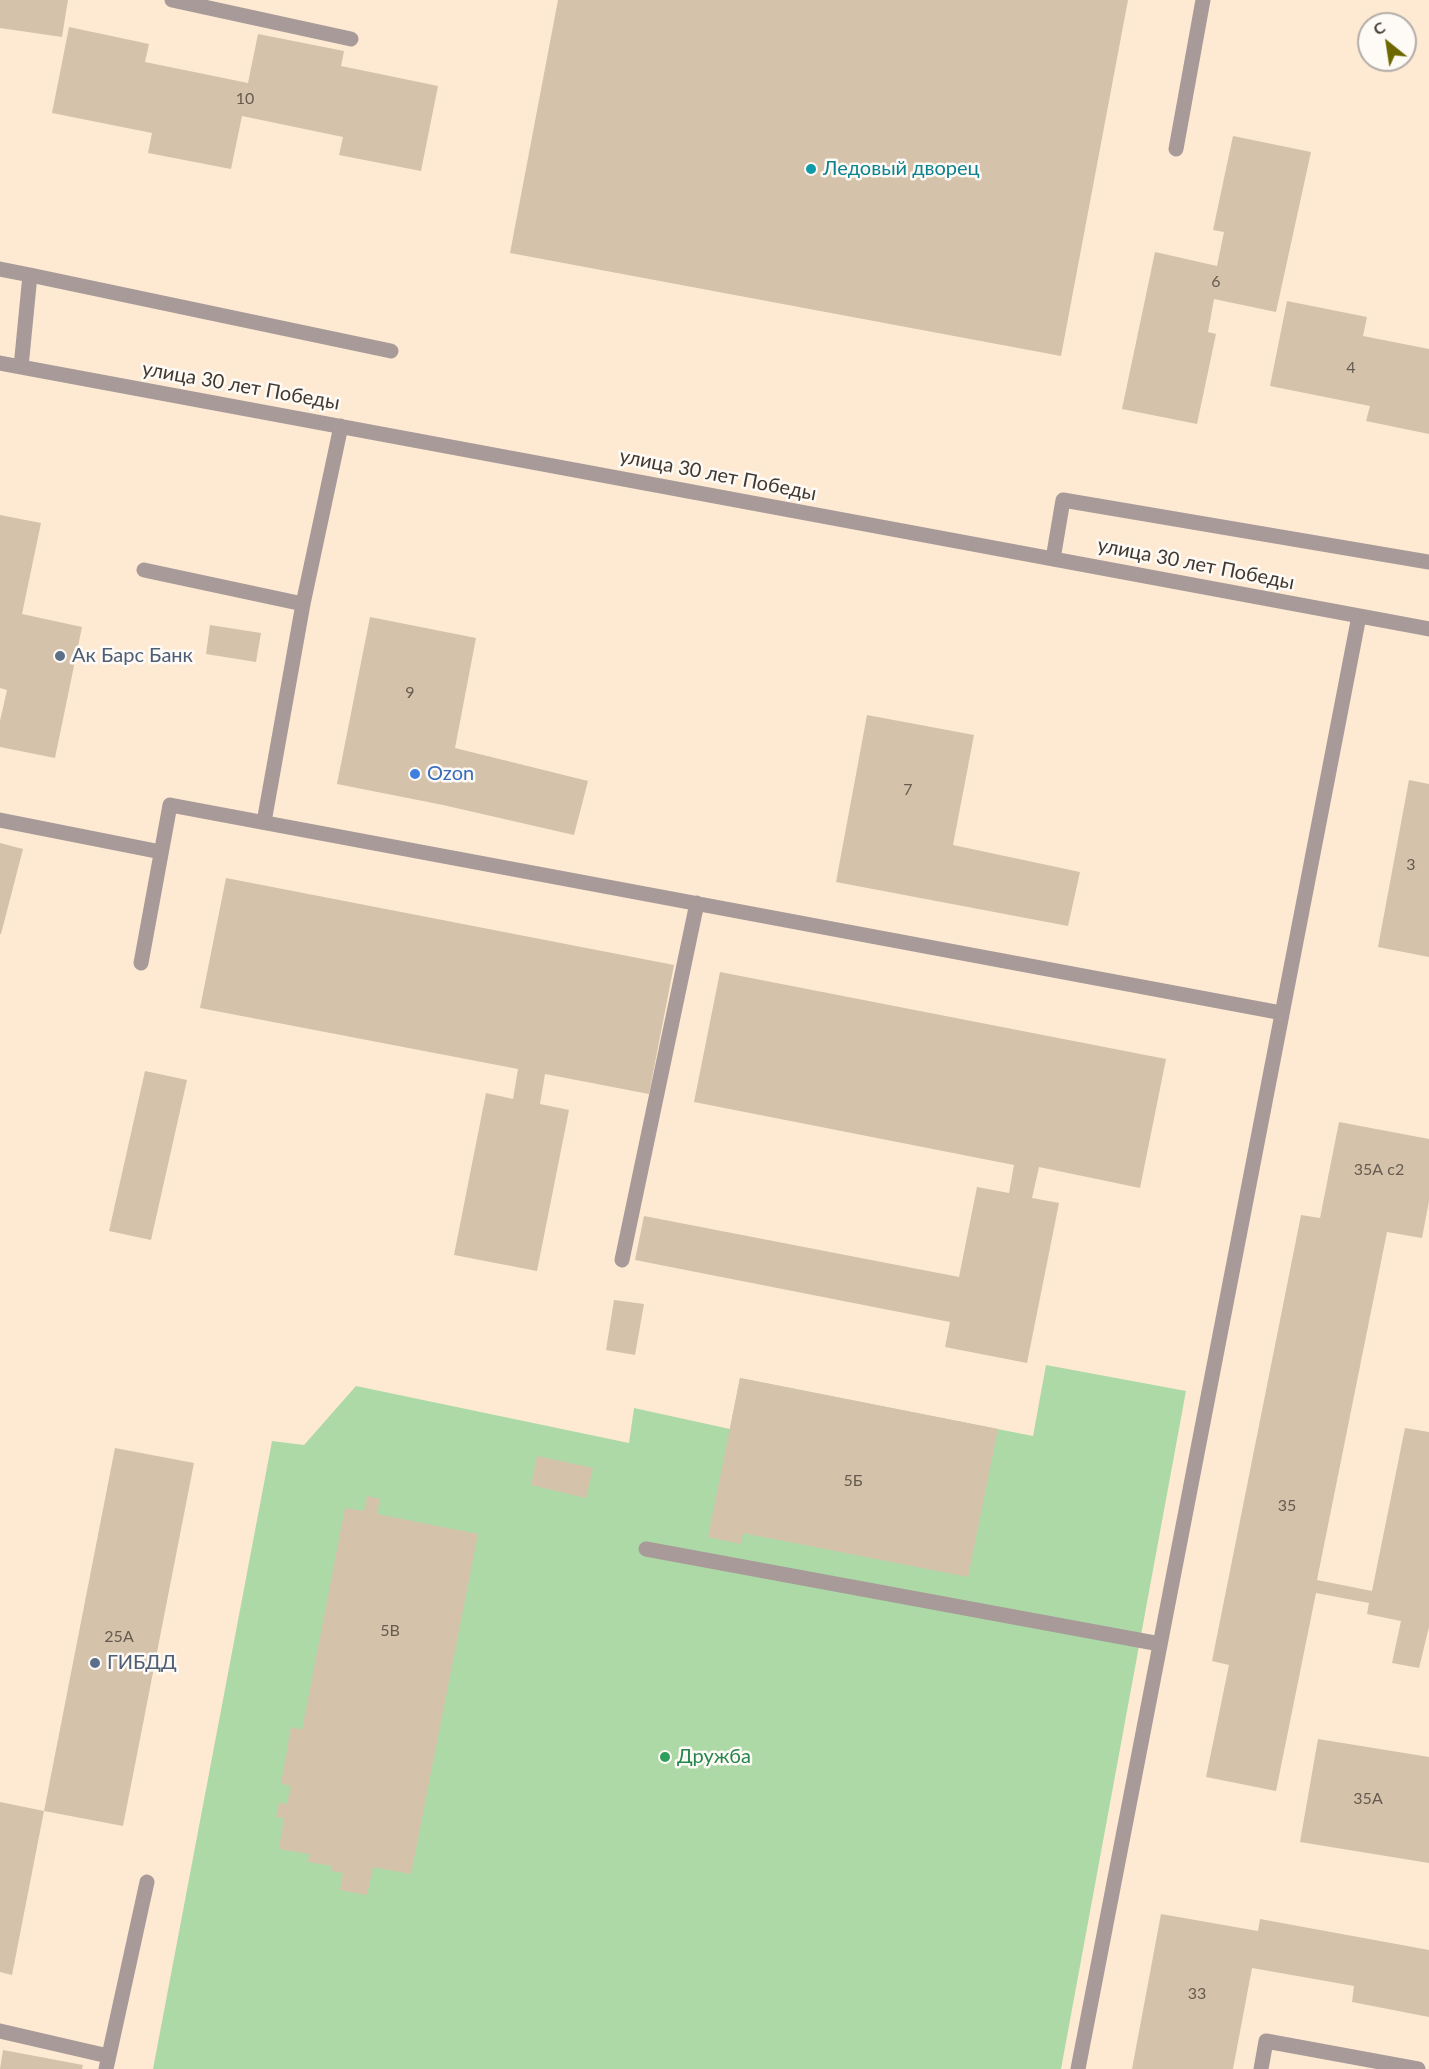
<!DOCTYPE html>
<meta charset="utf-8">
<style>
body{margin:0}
#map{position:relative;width:1429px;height:2069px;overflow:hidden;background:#feead3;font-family:Lato,sans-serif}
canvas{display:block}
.north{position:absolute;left:1357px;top:12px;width:60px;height:60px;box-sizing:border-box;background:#fefaf6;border:2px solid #b2ada7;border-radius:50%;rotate:330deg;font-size:16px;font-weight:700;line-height:24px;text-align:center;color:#413930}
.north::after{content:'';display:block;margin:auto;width:21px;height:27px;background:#6c6700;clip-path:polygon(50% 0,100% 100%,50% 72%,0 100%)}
</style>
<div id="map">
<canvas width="1429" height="2069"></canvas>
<div class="north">С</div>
</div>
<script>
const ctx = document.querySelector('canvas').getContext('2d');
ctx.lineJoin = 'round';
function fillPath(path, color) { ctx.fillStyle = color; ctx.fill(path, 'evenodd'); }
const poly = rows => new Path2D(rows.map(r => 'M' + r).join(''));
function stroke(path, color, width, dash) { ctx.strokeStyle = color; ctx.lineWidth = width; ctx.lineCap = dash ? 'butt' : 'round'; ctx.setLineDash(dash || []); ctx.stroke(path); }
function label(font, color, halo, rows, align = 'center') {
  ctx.font = font + ' Lato,sans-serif'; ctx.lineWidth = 5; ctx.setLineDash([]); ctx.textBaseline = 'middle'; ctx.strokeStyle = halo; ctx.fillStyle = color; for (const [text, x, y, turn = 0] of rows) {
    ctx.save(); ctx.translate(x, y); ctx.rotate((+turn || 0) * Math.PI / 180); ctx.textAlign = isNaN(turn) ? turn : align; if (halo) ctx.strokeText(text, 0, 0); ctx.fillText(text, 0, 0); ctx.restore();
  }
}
const green = poly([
 [1046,1365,1186,1391,1061,2069,153,2069,272,1441,304,1445,356,1386,629,1443,634,1408,730,1429,740,1378,1033,1436]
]);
const building = poly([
 [0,0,68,0,62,37,0,28],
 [558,0,1128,0,1061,356,510,253],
 [69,27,149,44,145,62,248,83,258,34,344,51,341,66,438,86,421,171,339,155,343,137,242,116,231,169,148,153,152,133,52,113],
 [1233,136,1311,152,1276,312,1214,299,1208,332,1216,334,1197,424,1122,409,1155,252,1217,266,1224,232,1213,230],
 [1287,301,1367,317,1363,336,1429,349,1429,434,1366,421,1370,406,1270,386],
 [0,515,41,523,22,614,82,627,55,758,0,747,0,721,7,690,0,688],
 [370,617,476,638,455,748,588,781,574,835,443,805,337,784],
 [210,625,261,633,256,662,206,654],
 [867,715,974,735,953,845,1080,872,1068,926,836,882],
 [1409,780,1429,784,1429,957,1378,947],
 [0,843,23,849,1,934,0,934],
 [226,878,674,965,649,1094,545,1074,540,1104,569,1110,537,1271,454,1255,486,1093,513,1099,518,1069,200,1008],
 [720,972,1166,1059,1140,1188,1039,1167,1032,1198,1059,1203,1027,1363,945,1347,950,1322,635,1260,644,1216,959,1277,977,1187,1009,1193,1014,1165,694,1102],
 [145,1071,187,1080,151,1240,109,1231],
 [1339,1122,1429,1139,1429,1201,1422,1238,1387,1232,1317,1580,1372,1591,1405,1428,1429,1432,1429,1627,1419,1668,1392,1663,1401,1621,1367,1614,1369,1603,1316,1593,1276,1791,1206,1777,1229,1665,1212,1661,1301,1215,1320,1218],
 [614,1300,644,1304,635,1355,606,1350],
 [740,1378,998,1429,968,1577,743,1533,741,1544,708,1537],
 [115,1448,194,1463,123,1826,44,1811],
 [537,1456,593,1468,586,1498,531,1485],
 [367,1496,380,1499,377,1514,478,1534,411,1874,373,1867,367,1895,340,1890,343,1873,331,1871,332,1866,308,1862,309,1854,279,1849,284,1818,276,1817,279,1802,287,1804,291,1786,281,1784,291,1727,302,1730,345,1508,364,1511],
 [1318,1739,1429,1757,1429,1863,1300,1842],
 [0,1802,44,1811,12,1975,0,1972],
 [1161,1914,1258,1931,1260,1919,1429,1950,1429,2017,1352,2002,1354,1986,1252,1968,1233,2069,1132,2069],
 [3,2050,83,2065,82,2069,0,2069]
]);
const minor = poly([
 [172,0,351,39],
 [1176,149,1203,0],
 [0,269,30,275],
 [0,363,1429,629],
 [21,367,30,275,391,351],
 [1053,559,1063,500,1429,562],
 [144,570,303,604],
 [0,820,161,852],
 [264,822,303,604,341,426],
 [141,963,170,805,1282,1013],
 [622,1260,697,903],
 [646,1549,1160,1644],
 [0,2031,108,2056],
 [106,2069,147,1882],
 [1078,2069,1359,616],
 [1261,2069,1266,2041,1418,2069]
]);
const markers = [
 [811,169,6,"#0f9aa8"],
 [60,656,6,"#5c6f8a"],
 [415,774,6,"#3f7fe0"],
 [95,1663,6,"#5c6f8a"],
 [665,1757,6,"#2e9e5b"]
];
const numberNames = [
 ["10",245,99],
 ["6",1216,282],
 ["4",1351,368],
 ["9",410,693],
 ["7",908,790],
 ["3",1411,865],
 ["35А с2",1379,1170],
 ["5Б",853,1481],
 ["35",1287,1506],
 ["5В",390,1631],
 ["25А",119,1637],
 ["35А",1368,1799],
 ["33",1197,1994]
];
const cultureNames = [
 ["Ледовый дворец",823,169]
];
const streetNames = [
 ["улица 30 лет Победы",241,386,10],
 ["улица 30 лет Победы",718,475,11],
 ["улица 30 лет Победы",1196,564,11]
];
const serviceNames = [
 ["Ак Барс Банк",72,656],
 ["ГИБДД",107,1663]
];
const shopNames = [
 ["Ozon",427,774]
];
const leisureNames = [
 ["Дружба",677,1757]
];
fillPath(green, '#add9a7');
fillPath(building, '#d5c2ab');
stroke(minor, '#a89a98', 15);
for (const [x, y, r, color] of markers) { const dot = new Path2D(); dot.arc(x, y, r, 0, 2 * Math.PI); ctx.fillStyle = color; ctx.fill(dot); stroke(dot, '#fefaf6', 2); }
label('16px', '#665b4f', null, numberNames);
label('20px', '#0d838f', '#fefaf6', cultureNames, 'left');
label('20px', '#413930', '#fefaf6', streetNames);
label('20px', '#4e5e75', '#fefaf6', serviceNames, 'left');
label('20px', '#366cbe', '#fefaf6', shopNames, 'left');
label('20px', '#27864d', '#fefaf6', leisureNames, 'left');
</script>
